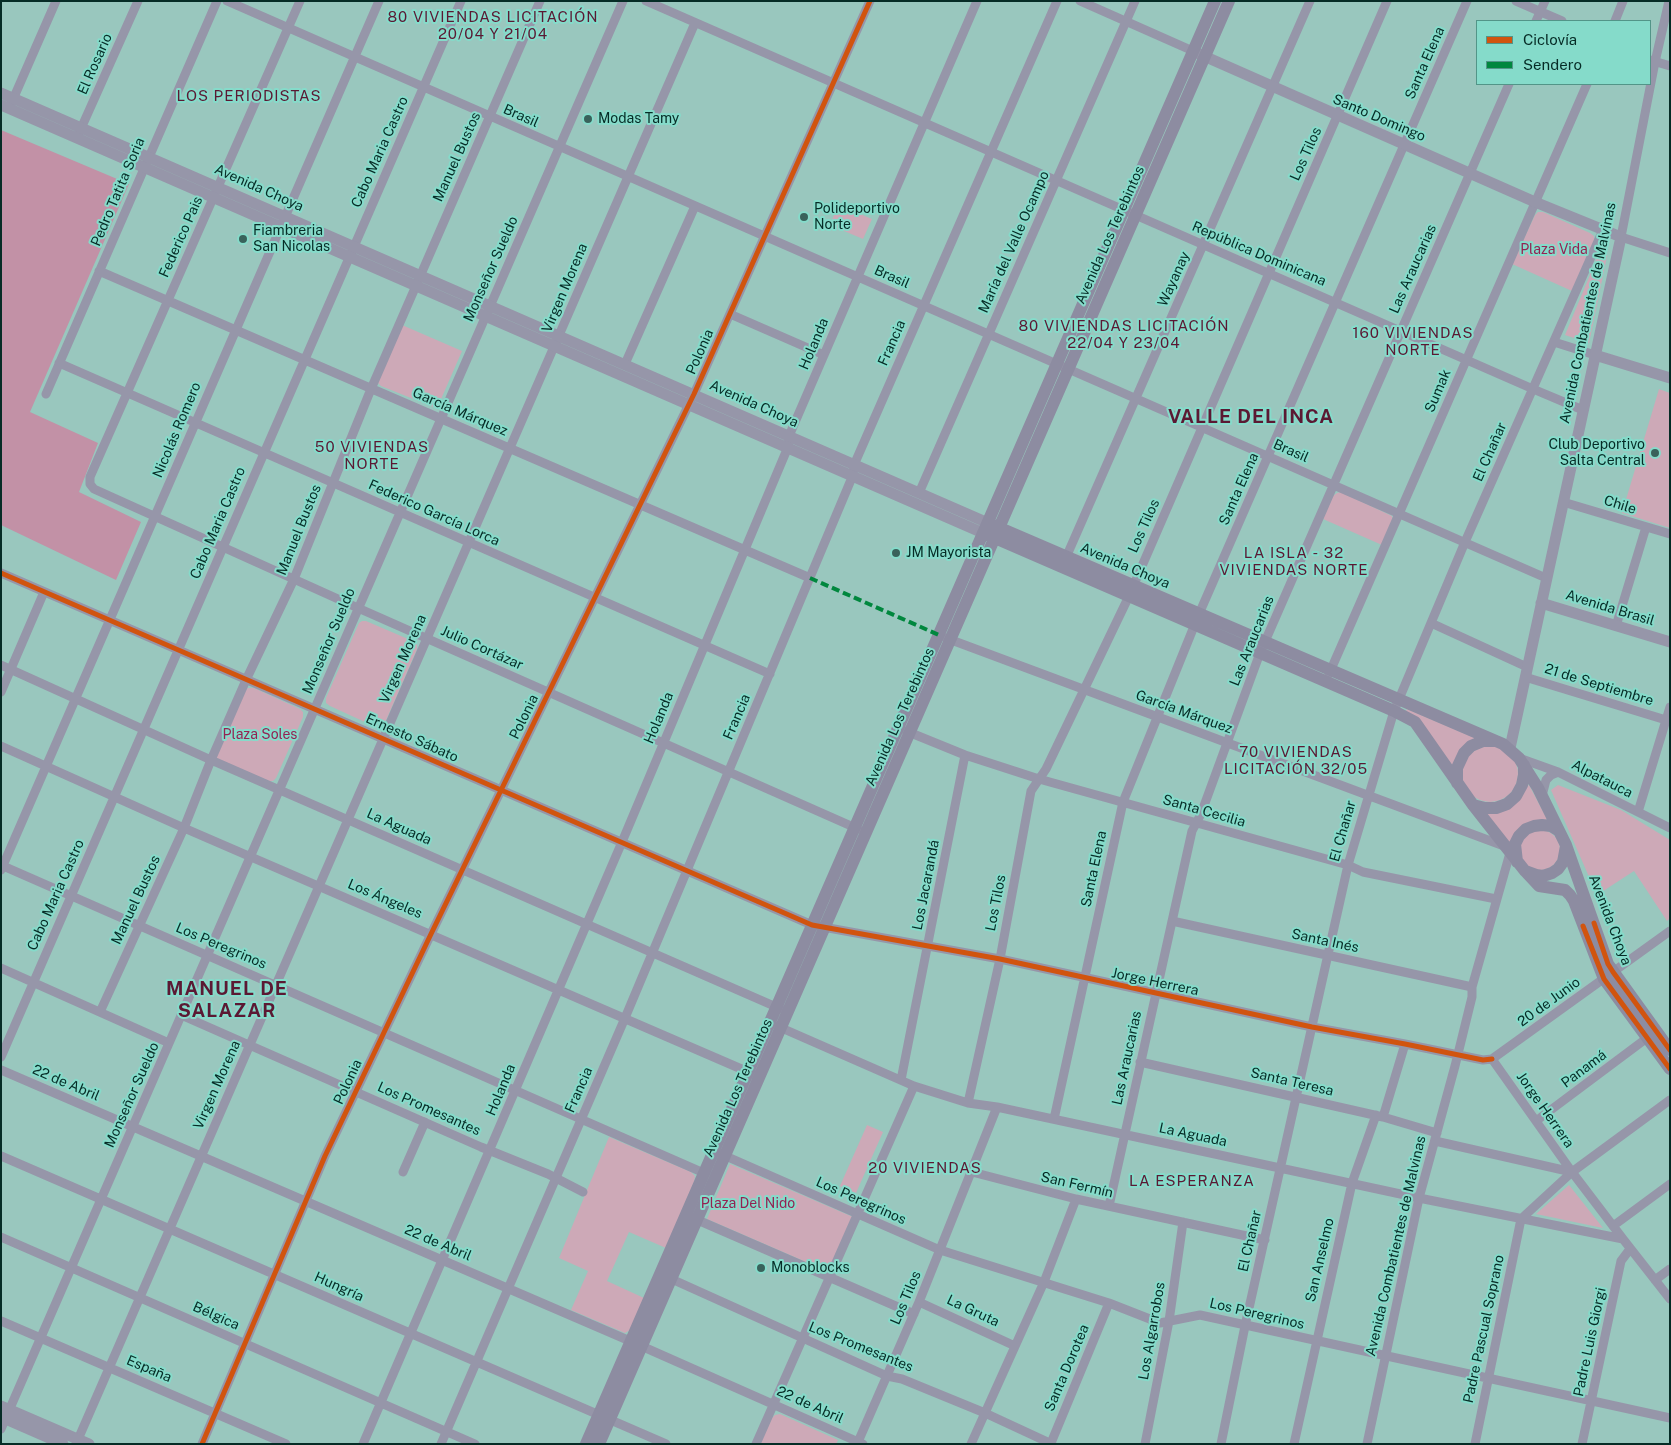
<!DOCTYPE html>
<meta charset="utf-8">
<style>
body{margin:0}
#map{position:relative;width:1671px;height:1445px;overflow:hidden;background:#99c7be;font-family:"Public Sans",sans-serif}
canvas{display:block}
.frame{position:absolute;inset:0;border:2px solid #062c26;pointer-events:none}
.legend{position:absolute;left:1476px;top:20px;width:175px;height:65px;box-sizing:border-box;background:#85dbca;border:1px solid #529588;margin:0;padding:6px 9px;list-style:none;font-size:15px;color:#062c26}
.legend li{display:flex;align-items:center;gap:10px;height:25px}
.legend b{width:25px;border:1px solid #529588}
</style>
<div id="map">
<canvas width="1671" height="1445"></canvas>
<div class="frame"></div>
<ul class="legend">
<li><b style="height:6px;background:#d1540f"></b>Ciclovía</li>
<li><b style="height:6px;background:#00873e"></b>Sendero</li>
</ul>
</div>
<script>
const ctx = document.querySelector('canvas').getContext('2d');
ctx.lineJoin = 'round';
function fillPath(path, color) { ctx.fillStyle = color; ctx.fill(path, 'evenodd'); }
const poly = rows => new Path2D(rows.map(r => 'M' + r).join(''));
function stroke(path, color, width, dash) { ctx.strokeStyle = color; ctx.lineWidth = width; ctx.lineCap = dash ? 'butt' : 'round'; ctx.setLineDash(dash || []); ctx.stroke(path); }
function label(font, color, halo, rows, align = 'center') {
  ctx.font = font + ' "Public Sans",sans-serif'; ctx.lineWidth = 4; ctx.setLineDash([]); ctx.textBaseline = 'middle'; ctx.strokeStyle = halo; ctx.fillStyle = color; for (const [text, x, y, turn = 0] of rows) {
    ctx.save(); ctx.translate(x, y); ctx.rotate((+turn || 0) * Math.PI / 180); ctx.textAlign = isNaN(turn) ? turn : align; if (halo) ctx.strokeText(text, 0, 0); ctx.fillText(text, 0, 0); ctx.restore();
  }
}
const green = poly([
 [838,205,872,219,863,239,830,225],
 [1538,212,1543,212,1590,233,1594,236,1594,241,1572,291,1512,264,1535,215],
 [1602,246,1607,256,1589,343,1565,335],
 [402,325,462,351,438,406,436,408,381,386,378,383,378,379],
 [1659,389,1670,393,1670,528,1622,513],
 [1341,492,1392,516,1393,520,1382,545,1323,519,1333,496,1337,493],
 [362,621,366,621,415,642,417,645,417,649,384,725,378,728,330,706,326,703,326,698,359,623],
 [248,688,254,688,300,709,303,712,303,717,276,778,273,781,269,781,219,760,216,757,243,691],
 [1407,709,1475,738,1453,766,1406,711],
 '1462 774a28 28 0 1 1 56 0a28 28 0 1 1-56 0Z',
 [1529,785,1547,819,1510,844,1485,813],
 [1558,785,1621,810,1670,840,1670,918,1667,921,1634,871,1597,895,1551,790],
 '1520 850a20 20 0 1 1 40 0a20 20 0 1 1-40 0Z',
 [867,1125,883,1132,856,1193,840,1186],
 [609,1137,691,1172,695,1176,694,1182,666,1248,629,1232,607,1281,644,1298,630,1330,625,1333,571,1310,588,1271,559,1258],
 [730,1164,853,1217,829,1272,707,1219],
 [1569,1185,1603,1228,1536,1214],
 [780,1414,838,1440,836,1444,760,1444,772,1418,775,1415]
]);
const forest = poly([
 [1,130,129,184,30,412,98,443,79,492,141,522,116,580,1,525]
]);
const minor = poly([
 [227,1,1546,578],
 [300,1,90,477,90,484,94,489,358,608,858,829],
 [646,1,1533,389,1583,410],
 [1080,1,1193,51],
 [1516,1,1562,21],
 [1669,1,1655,62,1621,237,1670,253],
 [1536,21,1545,1],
 [1615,21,1623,1],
 [1650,60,1670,66],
 [11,104,56,1],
 [79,133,138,1],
 [99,271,810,578],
 [730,314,824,355],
 [1554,342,1595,355],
 [59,363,770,674],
 [625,364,695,206],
 [46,394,217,1],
 [919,493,1135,1],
 [1563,502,1670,534],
 [1064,562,1310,1],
 [1,573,812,925,1000,959,1312,1027,1405,1044,1483,1060,1492,1059],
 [1431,623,1527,667],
 [1616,626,1646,527],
 [946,638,1504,846],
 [1,665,211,760,781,1009],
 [1329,674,1587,84],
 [1525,677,1666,720],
 [1,692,44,592],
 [906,731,965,755,1039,779,1348,865,1363,872,1496,899],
 [1,746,184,828,753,1074],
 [1519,758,1558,772,1670,828],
 [1542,796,1546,780,1551,775,1558,772],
 [1638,812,1670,707],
 [1,865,704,1173],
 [1,870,379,1],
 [1172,921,1472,987],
 [1,968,169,1043],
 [100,1012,184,828,211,760,246,680,294,579,371,389,540,1],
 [181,1015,481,1147,548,1174,583,1192],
 [777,1026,914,1086,968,1103,997,1107,1419,1198,1623,1239],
 [1,1057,461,1],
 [1492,1059,1572,1172,1623,1239,1670,1299],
 [1492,1059,1670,931],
 [1140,1062,1383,1117,1437,1133],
 [1,1070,630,1341,863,1444],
 [901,1080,965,755],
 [968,1103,1000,959,1031,791,1046,769,1129,596,1387,1],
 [1383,1117,1405,1044],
 [1054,1119,1123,802,1199,614,1467,1],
 [1536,1121,1647,1038],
 [1435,1141,1572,1172],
 [721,1154,940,1250,1109,1303,1160,1323,1200,1315,1670,1418],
 [1,1156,666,1444],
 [403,1172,425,1122],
 [972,1172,1076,1199,1265,1240],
 [1109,1206,1192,831,1201,814,1260,653,1509,84],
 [693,1218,914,1314],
 [1613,1226,1670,1184],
 [1,1237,475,1444],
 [667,1277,887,1376,902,1379,985,1413,1052,1444],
 [1655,1280,1670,1269],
 [919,1302,1015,1346],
 [1,1321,286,1444],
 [1,1429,623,1],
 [858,1442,919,1302,997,1107],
 [1051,1443,1109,1303],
 [76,1444,695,23],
 [202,1444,325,1156,431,934,694,394,870,1],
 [363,1444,622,842,788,447,789,436,977,1],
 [441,1444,625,1018,853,475,854,465,1057,1],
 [756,1444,914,1086],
 [971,1444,1044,1282,1076,1199],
 [1145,1444,1169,1321,1183,1222],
 [1221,1444,1245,1326,1348,865,1394,711,1465,542,1603,230],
 [1294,1444,1352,1183,1376,1115],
 [1367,1444,1419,1198,1455,1066,1472,997,1472,987,1510,853],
 [1475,1444,1521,1219,1572,1172,1670,1100],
 [1582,1444,1621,1261,1630,1249]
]);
const tertiary = poly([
 [1197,53,1535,202,1621,237,1510,748],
 [1,93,988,523],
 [1,105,983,533],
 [1595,355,1670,378],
 [1541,603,1670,642],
 [1,1406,89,1444],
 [1,1417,63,1444]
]);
const secondary = poly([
 [993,525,1496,741],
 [988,535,1394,711,1415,722,1473,805,1525,871,1539,886,1565,890,1570,895,1574,901,1604,979,1670,1069],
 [1457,783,1457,768,1464,753,1471,746,1483,741,1496,741,1503,744,1519,758,1538,788,1566,845,1608,964,1670,1050],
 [1473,805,1485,808,1496,808,1507,804,1516,796,1522,785,1524,775,1524,765],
 [1517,862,1515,844,1519,836,1526,829,1534,826,1542,825,1551,826,1559,831],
 [1525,871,1536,875,1543,876,1552,873,1558,869,1563,862,1566,846],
 [586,1444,1215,1],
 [599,1444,1229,1]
]);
const quiet = poly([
 [810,578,939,635]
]);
const cycleway = poly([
 [1,573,812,925,1000,959,1312,1027,1405,1044,1483,1060,1492,1059],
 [1594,923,1608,964,1613,972,1670,1050],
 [1583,926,1604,979,1670,1069],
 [202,1444,325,1156,431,934,694,394,870,1]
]);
const markers = [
 [588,119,5,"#39625b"],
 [804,217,5,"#39625b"],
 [243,239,5,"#39625b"],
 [1655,453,5,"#39625b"],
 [896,553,5,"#39625b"],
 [761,1268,5,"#39625b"]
];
const streetNames = [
 ["Santa Elena",1425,63,-66],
 ["El Rosario",95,64,-66],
 ["Brasil",521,116,24],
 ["Santo Domingo",1379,118,23],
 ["Cabo Maria Castro",380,152,-66],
 ["Los Tilos",1306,154,-66],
 ["Manuel Bustos",457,157,-66],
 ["Avenida Choya",259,188,24],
 ["Pedro Tatita Soria",118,192,-67],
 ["Avenida Los Terebintos",1110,235,-66],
 ["Federico Pais",181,237,-66],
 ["María del Valle Ocampo",1014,242,-66],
 ["República Dominicana",1259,254,23],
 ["Monseñor Sueldo",491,269,-66],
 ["Las Araucarias",1413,269,-66],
 ["Brasil",892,277,24],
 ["Wayanay",1174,279,-66],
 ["Virgen Morena",565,288,-67],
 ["Avenida Combatientes de Malvinas",1588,313,-78],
 ["Francia",892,343,-66],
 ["Holanda",814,344,-67],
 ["Polonia",700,352,-66],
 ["Sumak",1438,391,-67],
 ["Avenida Choya",754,404,24],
 ["García Márquez",460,412,23],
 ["Nicolás Romero",177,430,-67],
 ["Brasil",1291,451,24],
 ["El Chañar",1490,452,-66],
 ["Santa Elena",1239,489,-66],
 ["Chile",1620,505,17],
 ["Federico García Lorca",434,513,24],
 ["Cabo Maria Castro",218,523,-67],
 ["Los Tilos",1144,526,-66],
 ["Manuel Bustos",299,530,-68],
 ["Avenida Choya",1125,566,23],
 ["Avenida Brasil",1610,608,17],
 ["Monseñor Sueldo",329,641,-67],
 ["Las Araucarias",1252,641,-68],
 ["Julio Cortázar",482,648,24],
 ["Virgen Morena",403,659,-66],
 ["21 de Septiembre",1599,685,17],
 ["García Márquez",1184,712,20],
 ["Polonia",524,717,-64],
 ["Francia",737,717,-67],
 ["Avenida Los Terebintos",900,717,-66],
 ["Holanda",659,718,-67],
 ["Ernesto Sábato",412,738,24],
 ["Alpatauca",1602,779,27],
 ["Santa Cecilia",1204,811,16],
 ["La Aguada",399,827,24],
 ["El Chañar",1343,831,-74],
 ["Santa Elena",1094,869,-78],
 ["Los Jacarandá",926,885,-79],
 ["Cabo Maria Castro",56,895,-66],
 ["Los Ángeles",385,899,23],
 ["Manuel Bustos",136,900,-65],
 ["Los Tilos",996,903,-79],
 ["Avenida Choya",1610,920,69],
 ["Santa Inés",1325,941,12],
 ["Los Peregrinos",221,946,23],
 ["Jorge Herrera",1155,982,12],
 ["20 de Junio",1549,1002,-36],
 ["Las Araucarias",1127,1058,-78],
 ["Panamá",1584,1069,-37],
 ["Polonia",348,1082,-65],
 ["Santa Teresa",1292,1082,13],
 ["22 de Abril",66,1083,23],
 ["Virgen Morena",217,1085,-66],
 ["Avenida Los Terebintos",738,1088,-66],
 ["Holanda",501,1090,-67],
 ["Francia",579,1090,-66],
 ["Monseñor Sueldo",132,1095,-66],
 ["Los Promesantes",429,1109,24],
 ["Jorge Herrera",1545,1110,55],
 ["La Aguada",1193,1135,12],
 ["San Fermín",1077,1185,13],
 ["Los Peregrinos",861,1201,24],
 ["El Chañar",1250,1241,-77],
 ["22 de Abril",438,1243,23],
 ["Avenida Combatientes de Malvinas",1396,1246,-77],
 ["San Anselmo",1320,1260,-77],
 ["Hungría",339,1287,24],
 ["Los Tilos",906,1298,-67],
 ["La Gruta",973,1311,25],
 ["Los Peregrinos",1257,1314,13],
 ["Bélgica",216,1316,24],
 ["Padre Pascual Soprano",1484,1329,-78],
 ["Los Algarrobos",1152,1331,-80],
 ["Padre Luis Giorgi",1590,1342,-78],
 ["Los Promesantes",861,1347,22],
 ["Santa Dorotea",1067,1368,-67],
 ["España",149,1369,23],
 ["22 de Abril",810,1405,24]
];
const poiNames = [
 ["Modas Tamy",598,119],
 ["Polideportivo",814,209],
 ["Norte",814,225],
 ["Fiambreria",253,231],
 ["San Nicolas",253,247],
 ["Club Deportivo",1645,445,"right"],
 ["Salta Central",1645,461,"right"],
 ["JM Mayorista",906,553],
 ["Monoblocks",771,1268]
];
const parkNames = [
 ["Plaza Vida",1554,250],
 ["Plaza Soles",260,735],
 ["Plaza Del Nido",748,1204]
];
const neighbourhoodNames = [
 ["80 VIVIENDAS LICITACIÓN",493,17],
 ["20/04 Y 21/04",493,34],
 ["LOS PERIODISTAS",249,96],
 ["80 VIVIENDAS LICITACIÓN",1124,326],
 ["22/04 Y 23/04",1124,343],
 ["160 VIVIENDAS",1413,333],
 ["NORTE",1413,350],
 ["50 VIVIENDAS",372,447],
 ["NORTE",372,464],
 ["LA ISLA - 32",1294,553],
 ["VIVIENDAS NORTE",1294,570],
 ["70 VIVIENDAS",1296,752],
 ["LICITACIÓN 32/05",1296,769],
 ["20 VIVIENDAS",925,1168],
 ["LA ESPERANZA",1192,1181]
];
const districtNames = [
 ["VALLE DEL INCA",1251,417],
 ["MANUEL DE",227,989],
 ["SALAZAR",227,1011]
];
fillPath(green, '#cda9b7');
fillPath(forest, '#c291a6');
stroke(minor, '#9696a9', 9);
stroke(tertiary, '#9696a9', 11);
stroke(secondary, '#8d8ca1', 12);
stroke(quiet, '#00873e', 4, [8, 4]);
stroke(cycleway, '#d1540f', 5);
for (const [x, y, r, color] of markers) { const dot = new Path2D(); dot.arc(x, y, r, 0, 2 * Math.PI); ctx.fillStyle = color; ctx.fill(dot); stroke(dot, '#85dbca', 2); }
label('14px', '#062c26', '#85dbca', streetNames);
label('14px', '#062c26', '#85dbca', poiNames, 'left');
label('14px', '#942252', '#85dbca', parkNames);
ctx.letterSpacing = '1px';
label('15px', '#5b1933', '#85dbca', neighbourhoodNames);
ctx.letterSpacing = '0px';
ctx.letterSpacing = '1px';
label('bold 19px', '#5b1933', '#85dbca', districtNames);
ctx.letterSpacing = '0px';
</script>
